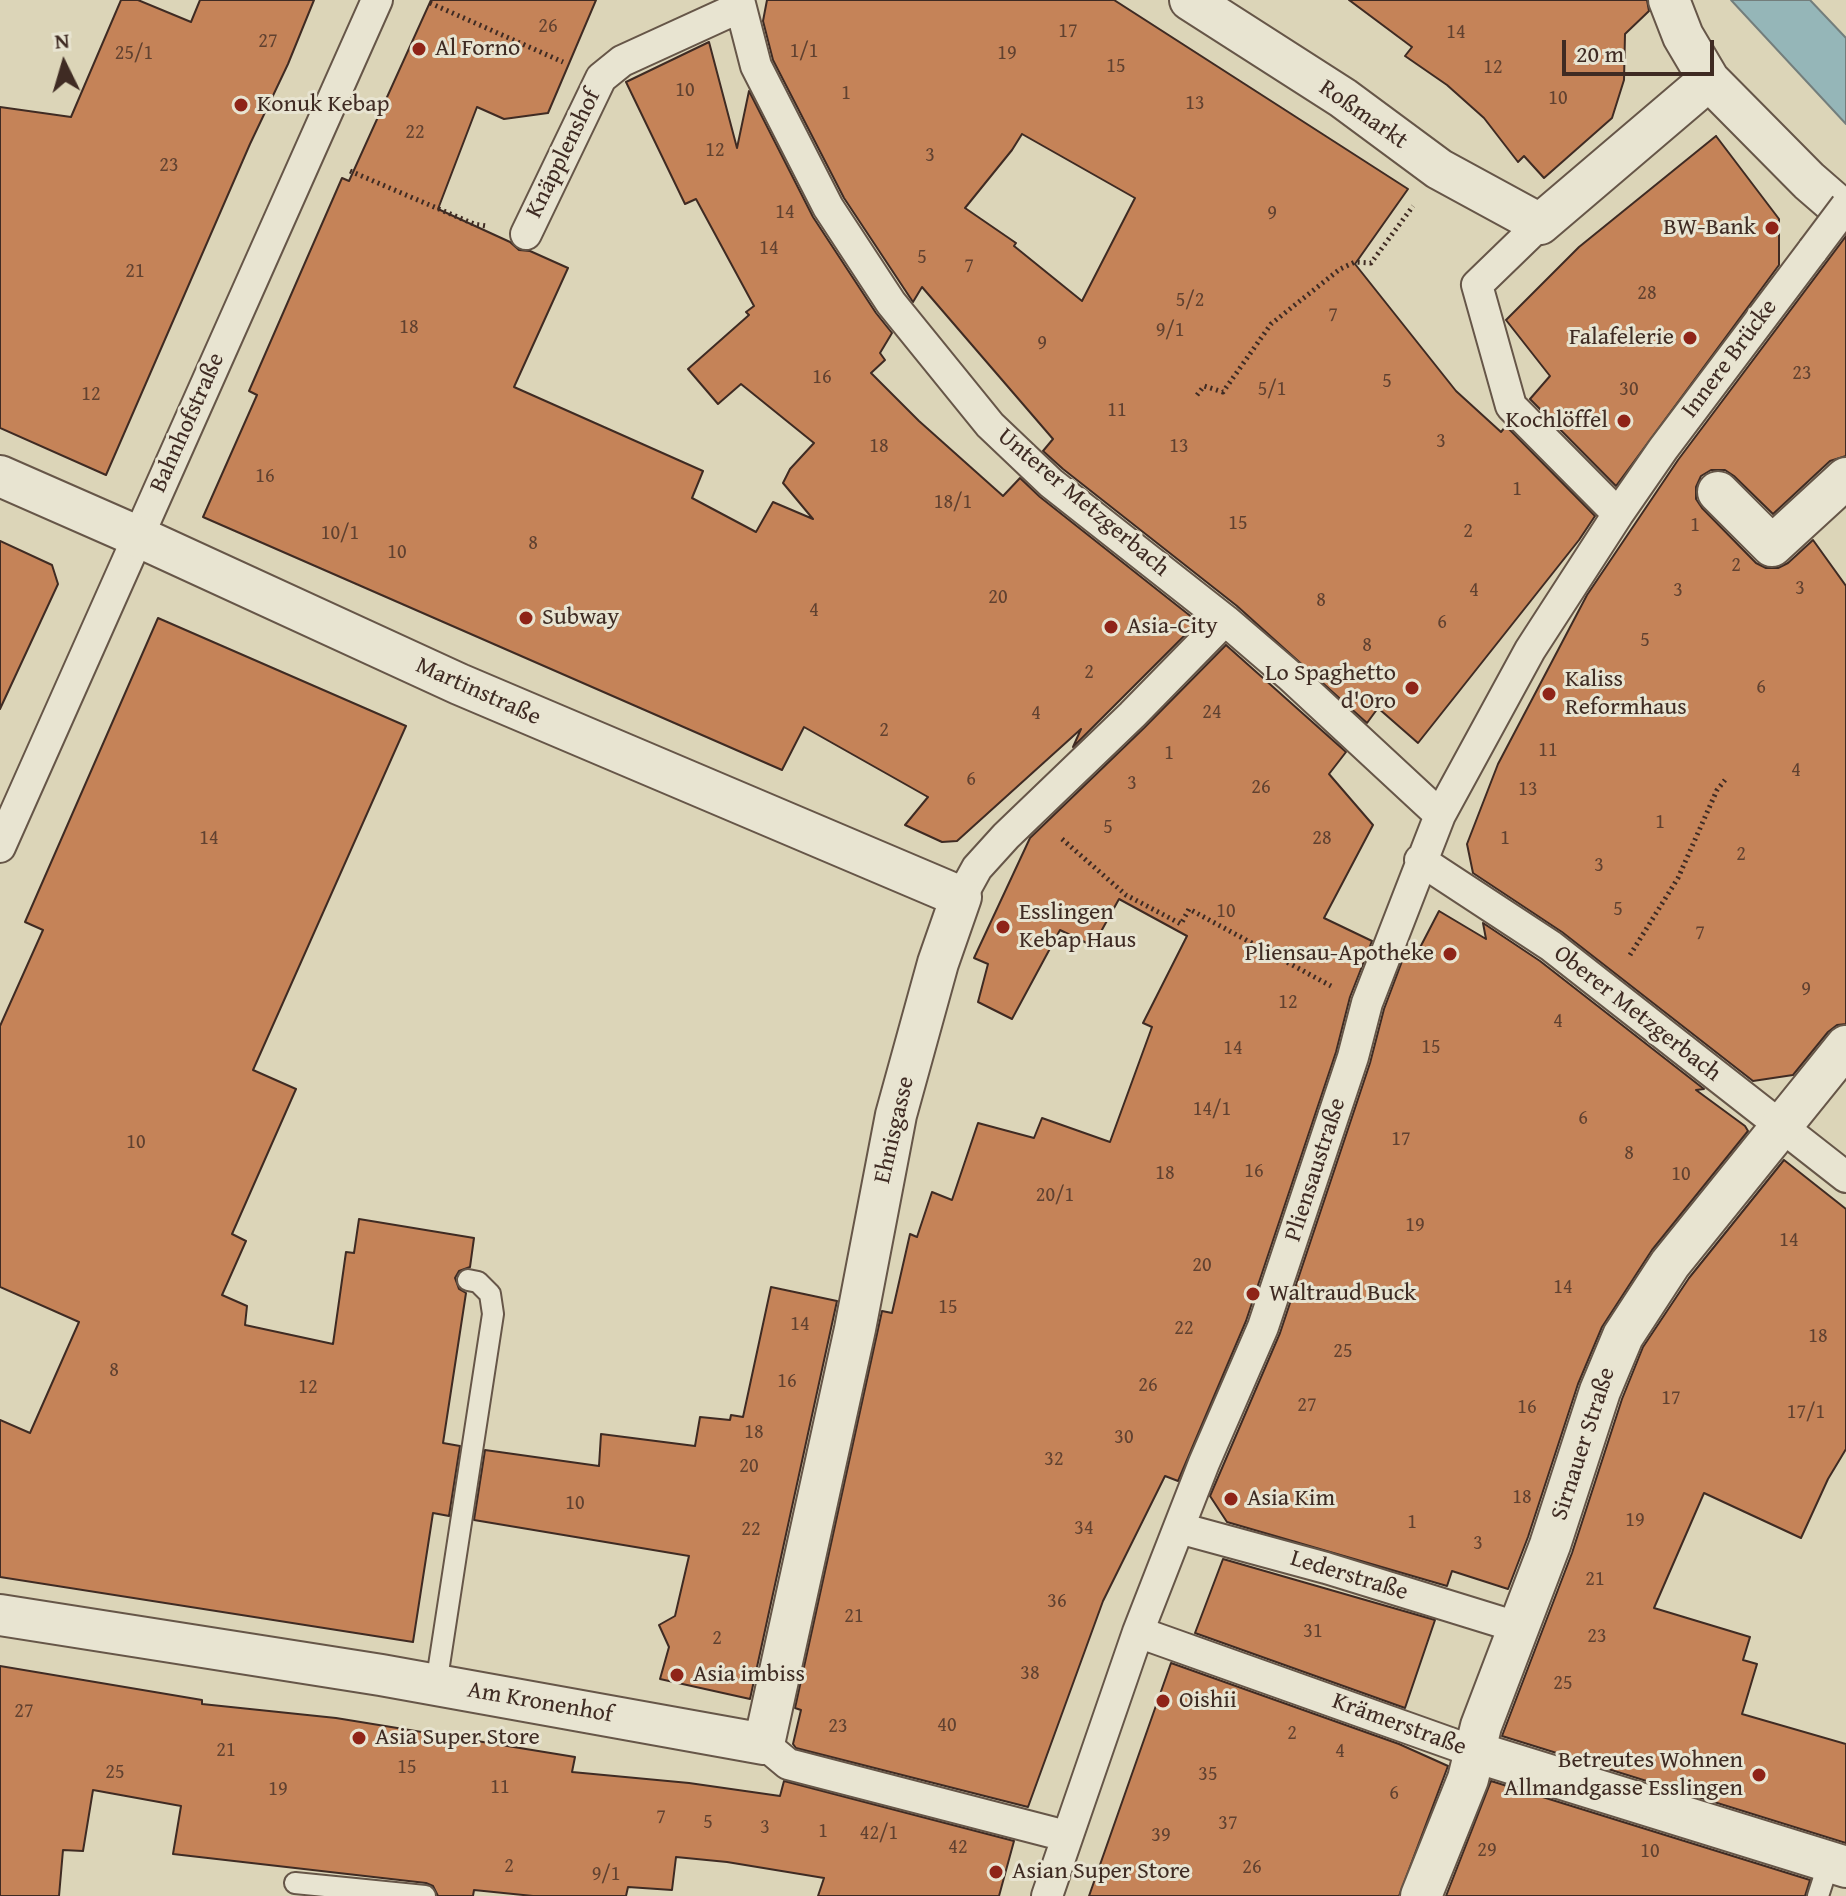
<!DOCTYPE html>
<meta charset="utf-8">
<style>
body{margin:0}
#map{position:relative;width:1846px;height:1896px;overflow:hidden;background:#dcd5b8;font-family:"Gentium Book Plus",serif}
canvas{display:block}
.north{position:absolute;left:24px;top:24px;width:80px;height:80px;-webkit-text-stroke:6px #e8e4d1;paint-order:stroke;rotate:355deg;font-size:22px;font-weight:700;line-height:32px;text-align:center;color:#3f2b23}
.north::after{content:'';display:block;margin:auto;width:28px;height:36px;background:#3f2b23;clip-path:polygon(50% 0,100% 100%,50% 72%,0 100%)}
.scale{position:absolute;left:1562px;top:40px;width:152px;height:36px;box-sizing:border-box;border:4px solid #3f2b23;border-top:0;padding-left:10px;font-size:24px;line-height:28px;white-space:nowrap;color:#3f2b23;-webkit-text-stroke:6px #e8e4d1;paint-order:stroke}
</style>
<div id="map">
<canvas width="1846" height="1896"></canvas>
<div class="north">N</div>
<div class="scale">20 m</div>
</div>
<script>
const ctx = document.querySelector('canvas').getContext('2d');
ctx.lineJoin = 'round';
function fillPath(path, color) { ctx.fillStyle = color; ctx.fill(path, 'evenodd'); }
const poly = rows => new Path2D(rows.map(r => 'M' + r).join(''));
function stroke(path, color, width, dash) { ctx.strokeStyle = color; ctx.lineWidth = width; ctx.lineCap = dash ? 'butt' : 'round'; ctx.setLineDash(dash || []); ctx.stroke(path); }
function label(font, color, halo, rows, align = 'center') {
  ctx.font = font + ' "Gentium Book Plus",serif'; ctx.lineWidth = 6; ctx.setLineDash([]); ctx.textBaseline = 'middle'; ctx.strokeStyle = halo; ctx.fillStyle = color; for (const [text, x, y, turn = 0] of rows) {
    ctx.save(); ctx.translate(x, y); ctx.rotate((+turn || 0) * Math.PI / 180); ctx.textAlign = isNaN(turn) ? turn : align; if (halo) ctx.strokeText(text, 0, 0); ctx.fillText(text, 0, 0); ctx.restore();
  }
}
const water = poly([
 [1731,0,1810,0,1846,38,1846,124,1731,0]
]);
const building = poly([
 [121,0,138,0,191,22,200,0,314,0,288,64,250,144,106,475,0,428,0,107,71,117,121,0],
 [431,0,596,0,548,113,504,119,477,107,438,209,510,242,519,250,530,251,568,268,514,387,703,471,692,498,756,532,773,502,813,519,783,483,790,469,814,443,741,384,718,404,688,369,749,315,746,312,754,306,696,199,685,204,626,82,709,42,737,148,749,91,813,217,876,313,892,333,880,353,885,360,871,373,919,421,1003,496,1020,478,1040,497,1198,622,1073,747,1081,729,957,841,942,842,905,825,928,797,804,727,782,770,203,517,257,395,249,391,342,178,349,181,431,0],
 [767,0,1114,0,1408,189,1355,264,1456,391,1501,432,1506,426,1595,516,1579,540,1418,743,1378,708,1367,723,1237,606,1063,469,1043,451,1053,439,922,287,913,302,844,198,773,60,763,21,767,0],
 [1022,134,1135,198,1082,301,1014,246,1016,243,965,208,1012,150,1022,134],
 [1349,0,1647,0,1649,11,1625,34,1624,80,1612,118,1544,178,1524,156,1518,162,1484,118,1447,85,1405,56,1412,47,1349,0],
 [1716,136,1779,219,1779,265,1616,486,1530,399,1550,376,1506,320,1579,247,1716,136],
 [1846,236,1846,456,1830,461,1773,514,1734,476,1725,470,1711,470,1701,476,1696,487,1696,499,1702,508,1756,563,1766,568,1778,568,1788,563,1813,540,1846,586,1846,1024,1837,1025,1828,1032,1793,1075,1753,1081,1562,932,1473,873,1467,844,1498,764,1587,595,1678,460,1846,236],
 [0,541,52,565,58,584,0,709,0,541],
 [158,618,406,726,253,1070,296,1089,232,1234,246,1241,222,1295,247,1306,245,1325,333,1344,346,1252,354,1253,359,1219,474,1238,470,1267,459,1271,455,1278,459,1289,466,1293,443,1443,460,1446,449,1516,433,1513,413,1642,0,1577,0,1420,30,1433,79,1322,0,1287,0,1026,43,930,25,922,158,618],
 [1226,645,1346,752,1329,774,1373,825,1324,918,1372,941,1350,997,1336,1052,1246,1321,1178,1481,1165,1476,1103,1601,1028,1807,796,1748,793,1744,801,1710,795,1708,882,1311,892,1313,910,1234,917,1237,932,1192,952,1200,978,1123,1034,1138,1042,1118,1110,1142,1152,1027,1143,1023,1187,936,1119,899,1093,946,1060,930,1012,1019,978,1002,988,964,974,958,1030,838,1144,728,1226,645],
 [1439,911,1486,939,1483,923,1540,961,1704,1089,1696,1090,1745,1126,1748,1131,1652,1250,1602,1327,1578,1384,1528,1537,1508,1589,1452,1571,1447,1586,1227,1522,1210,1496,1280,1333,1370,1063,1384,1009,1404,956,1413,961,1439,911],
 [1784,1160,1846,1209,1846,1449,1828,1479,1801,1538,1704,1493,1654,1608,1750,1637,1743,1660,1757,1664,1742,1714,1846,1744,1846,1843,1502,1736,1572,1553,1622,1399,1643,1347,1689,1278,1784,1160],
 [771,1287,837,1301,750,1699,660,1679,669,1647,659,1625,675,1616,689,1556,474,1520,485,1450,599,1466,601,1434,695,1446,700,1417,730,1420,731,1415,743,1417,771,1287],
 [1223,1559,1435,1620,1405,1708,1195,1633,1223,1559],
 [1171,1663,1399,1744,1448,1766,1399,1896,1089,1896,1171,1663],
 [0,1666,202,1700,202,1704,336,1718,575,1757,572,1772,689,1783,780,1796,784,1781,1014,1841,999,1896,818,1896,824,1878,727,1862,676,1857,672,1890,628,1887,626,1896,533,1896,474,1890,473,1896,438,1896,433,1886,426,1883,173,1854,181,1806,93,1790,83,1851,63,1850,59,1896,0,1896,0,1666],
 [1491,1781,1810,1880,1805,1896,1446,1896,1491,1781]
]);
const path = poly([
 [430,3,563,62],
 [350,171,474,224,486,226],
 [1197,395,1204,386,1223,392,1271,324,1340,269,1355,262,1371,263,1413,206],
 [1062,839,1126,895,1181,924,1189,909,1331,986],
 [1630,955,1678,878,1717,790,1725,780]
]);
const service = poly([
 [436,1685,493,1314,490,1294,478,1282,468,1280],
 [295,1883,425,1896],
 [1818,1896,1829,1862]
]);
const pedestrian = poly([
 [739,0,756,66,828,207,891,303,990,425,1051,483,1225,620,1289,675,1440,815],
 [1540,224,1477,285,1511,406,1618,514],
 [526,234,601,78,622,61,740,7],
 [0,847,377,0],
 [1420,860,1551,946,1846,1177],
 [961,897,977,868,1006,836,1132,715,1225,620],
 [1179,1528,1326,1568,1517,1627],
 [1138,1632,1475,1752],
 [764,1744,788,1764,1066,1836],
 [1047,1896,1138,1632,1204,1463,1263,1327,1353,1057,1367,1003,1440,815,1530,650,1618,514,1663,449,1813,250]
]);
const minor = poly([
 [1190,0,1343,98,1439,169,1540,224,1709,80],
 [1669,0,1683,36,1709,80,1809,181,1846,213],
 [0,476,139,537,459,684,961,897,938,963,896,1115,855,1329,764,1744,381,1675,0,1615],
 [1718,492,1772,546,1846,478],
 [1475,1752,1846,1867],
 [1421,1896,1468,1779,1481,1726,1550,1545,1600,1391,1623,1336,1670,1264,1846,1046]
]);
const pedestrianBridge = poly([
 [1813,250,1846,206]
]);
const markers = [
 [419,49,8,"#8f2418"],
 [241,105,8,"#8f2418"],
 [1772,228,8,"#8f2418"],
 [1690,338,8,"#8f2418"],
 [1624,421,8,"#8f2418"],
 [526,618,8,"#8f2418"],
 [1111,627,8,"#8f2418"],
 [1412,688,8,"#8f2418"],
 [1549,694,8,"#8f2418"],
 [1003,927,8,"#8f2418"],
 [1450,954,8,"#8f2418"],
 [1253,1294,8,"#8f2418"],
 [1231,1499,8,"#8f2418"],
 [677,1675,8,"#8f2418"],
 [1163,1701,8,"#8f2418"],
 [359,1738,8,"#8f2418"],
 [1759,1775,8,"#8f2418"],
 [996,1872,8,"#8f2418"]
];
const numberNames = [
 ["26",548,27],
 ["17",1068,32],
 ["14",1456,33],
 ["27",268,42],
 ["1/1",804,52],
 ["25/1",134,54],
 ["19",1007,54],
 ["15",1116,67],
 ["12",1493,68],
 ["10",685,91],
 ["1",846,94],
 ["10",1558,99],
 ["13",1195,104],
 ["22",415,133],
 ["12",715,151],
 ["3",930,156],
 ["23",169,166],
 ["14",785,213],
 ["9",1272,214],
 ["14",769,249],
 ["5",922,258],
 ["7",969,267],
 ["21",135,272],
 ["28",1647,294],
 ["5/2",1190,301],
 ["7",1333,316],
 ["18",409,328],
 ["9/1",1170,331],
 ["9",1042,344],
 ["23",1802,374],
 ["16",822,378],
 ["5",1387,382],
 ["5/1",1272,390],
 ["30",1629,390],
 ["12",91,395],
 ["11",1117,411],
 ["3",1441,442],
 ["18",879,447],
 ["13",1179,447],
 ["16",265,477],
 ["1",1517,490],
 ["18/1",953,503],
 ["15",1238,524],
 ["1",1695,526],
 ["2",1468,532],
 ["10/1",340,534],
 ["8",533,544],
 ["10",397,553],
 ["2",1736,566],
 ["3",1800,589],
 ["4",1474,591],
 ["3",1678,591],
 ["20",998,598],
 ["8",1321,601],
 ["4",814,611],
 ["6",1442,623],
 ["5",1645,641],
 ["8",1367,646],
 ["2",1089,673],
 ["6",1761,688],
 ["24",1212,713],
 ["4",1036,714],
 ["2",884,731],
 ["11",1548,751],
 ["1",1169,754],
 ["4",1796,771],
 ["6",971,780],
 ["3",1132,784],
 ["26",1261,788],
 ["13",1528,790],
 ["1",1660,823],
 ["5",1108,828],
 ["14",209,839],
 ["28",1322,839],
 ["1",1505,839],
 ["2",1741,855],
 ["3",1599,866],
 ["5",1618,910],
 ["10",1226,912],
 ["7",1700,934],
 ["9",1806,990],
 ["12",1288,1003],
 ["4",1558,1022],
 ["15",1431,1048],
 ["14",1233,1049],
 ["14/1",1212,1110],
 ["6",1583,1119],
 ["17",1401,1140],
 ["10",136,1143],
 ["8",1629,1154],
 ["16",1254,1172],
 ["18",1165,1174],
 ["10",1681,1175],
 ["20/1",1055,1196],
 ["19",1415,1226],
 ["14",1789,1241],
 ["20",1202,1266],
 ["14",1563,1288],
 ["15",948,1308],
 ["14",800,1325],
 ["22",1184,1329],
 ["18",1818,1337],
 ["25",1343,1352],
 ["8",114,1371],
 ["16",787,1382],
 ["26",1148,1386],
 ["12",308,1388],
 ["17",1671,1399],
 ["27",1307,1406],
 ["16",1527,1408],
 ["17/1",1806,1413],
 ["18",754,1433],
 ["30",1124,1438],
 ["32",1054,1460],
 ["20",749,1467],
 ["18",1522,1498],
 ["10",575,1504],
 ["19",1635,1521],
 ["1",1412,1523],
 ["34",1084,1529],
 ["22",751,1530],
 ["3",1478,1544],
 ["21",1595,1580],
 ["36",1057,1602],
 ["21",854,1617],
 ["31",1313,1632],
 ["23",1597,1637],
 ["2",717,1639],
 ["38",1030,1674],
 ["25",1563,1684],
 ["27",24,1712],
 ["40",947,1726],
 ["23",838,1727],
 ["2",1292,1734],
 ["21",226,1751],
 ["4",1340,1752],
 ["15",407,1768],
 ["25",115,1773],
 ["35",1208,1775],
 ["11",500,1788],
 ["19",278,1790],
 ["6",1394,1794],
 ["7",661,1818],
 ["5",708,1823],
 ["37",1228,1824],
 ["3",765,1828],
 ["1",823,1832],
 ["42/1",879,1834],
 ["39",1161,1836],
 ["42",958,1848],
 ["29",1487,1851],
 ["10",1650,1852],
 ["2",509,1867],
 ["26",1252,1868],
 ["9/1",606,1875]
];
const poiNames = [
 ["Al Forno",435,49],
 ["Konuk Kebap",257,105],
 ["BW-Bank",1756,228,"right"],
 ["Falafelerie",1674,338,"right"],
 ["Kochlöffel",1608,421,"right"],
 ["Subway",542,618],
 ["Asia-City",1127,627],
 ["Lo Spaghetto",1396,674,"right"],
 ["d'Oro",1396,702,"right"],
 ["Kaliss",1565,680],
 ["Reformhaus",1565,708],
 ["Esslingen",1019,913],
 ["Kebap Haus",1019,941],
 ["Pliensau-Apotheke",1434,954,"right"],
 ["Waltraud Buck",1269,1294],
 ["Asia Kim",1247,1499],
 ["Asia imbiss",693,1675],
 ["Oishii",1179,1701],
 ["Asia Super Store",375,1738],
 ["Betreutes Wohnen",1743,1761,"right"],
 ["Allmandgasse Esslingen",1743,1789,"right"],
 ["Asian Super Store",1012,1872]
];
const streetNames = [
 ["Roßmarkt",1363,115,35],
 ["Knäpplenshof",564,154,-64],
 ["Innere Brücke",1730,359,-53],
 ["Bahnhofstraße",188,423,-66],
 ["Unterer Metzgerbach",1083,503,40],
 ["Martinstraße",478,692,24],
 ["Oberer Metzgerbach",1637,1014,38],
 ["Ehnisgasse",895,1130,-77],
 ["Pliensaustraße",1316,1170,-72],
 ["Sirnauer Straße",1584,1444,-72],
 ["Lederstraße",1349,1576,17],
 ["Am Kronenhof",540,1703,10],
 ["Krämerstraße",1399,1725,20]
];
fillPath(water, '#95b6b8');
stroke(water, '#737e7c', 2);
fillPath(building, '#c58358');
stroke(building, '#3f2b23', 2);
stroke(service, '#665648', 24);
stroke(pedestrian, '#665648', 34);
stroke(minor, '#665648', 44);
stroke(path, '#3f2b23', 5, [2, 4]);
stroke(service, '#e8e4d1', 20);
stroke(pedestrian, '#e8e4d1', 30);
stroke(minor, '#e8e4d1', 40);
stroke(pedestrianBridge, '#665648', 34, []);
stroke(pedestrianBridge, '#e8e4d1', 30);
for (const [x, y, r, color] of markers) { const dot = new Path2D(); dot.arc(x, y, r, 0, 2 * Math.PI); ctx.fillStyle = color; ctx.fill(dot); stroke(dot, '#e8e4d1', 3); }
label('20px', '#604130', null, numberNames);
label('24px', '#3f2b23', '#e8e4d1', poiNames, 'left');
label('24px', '#3f2b23', '#e8e4d1', streetNames);
</script>
